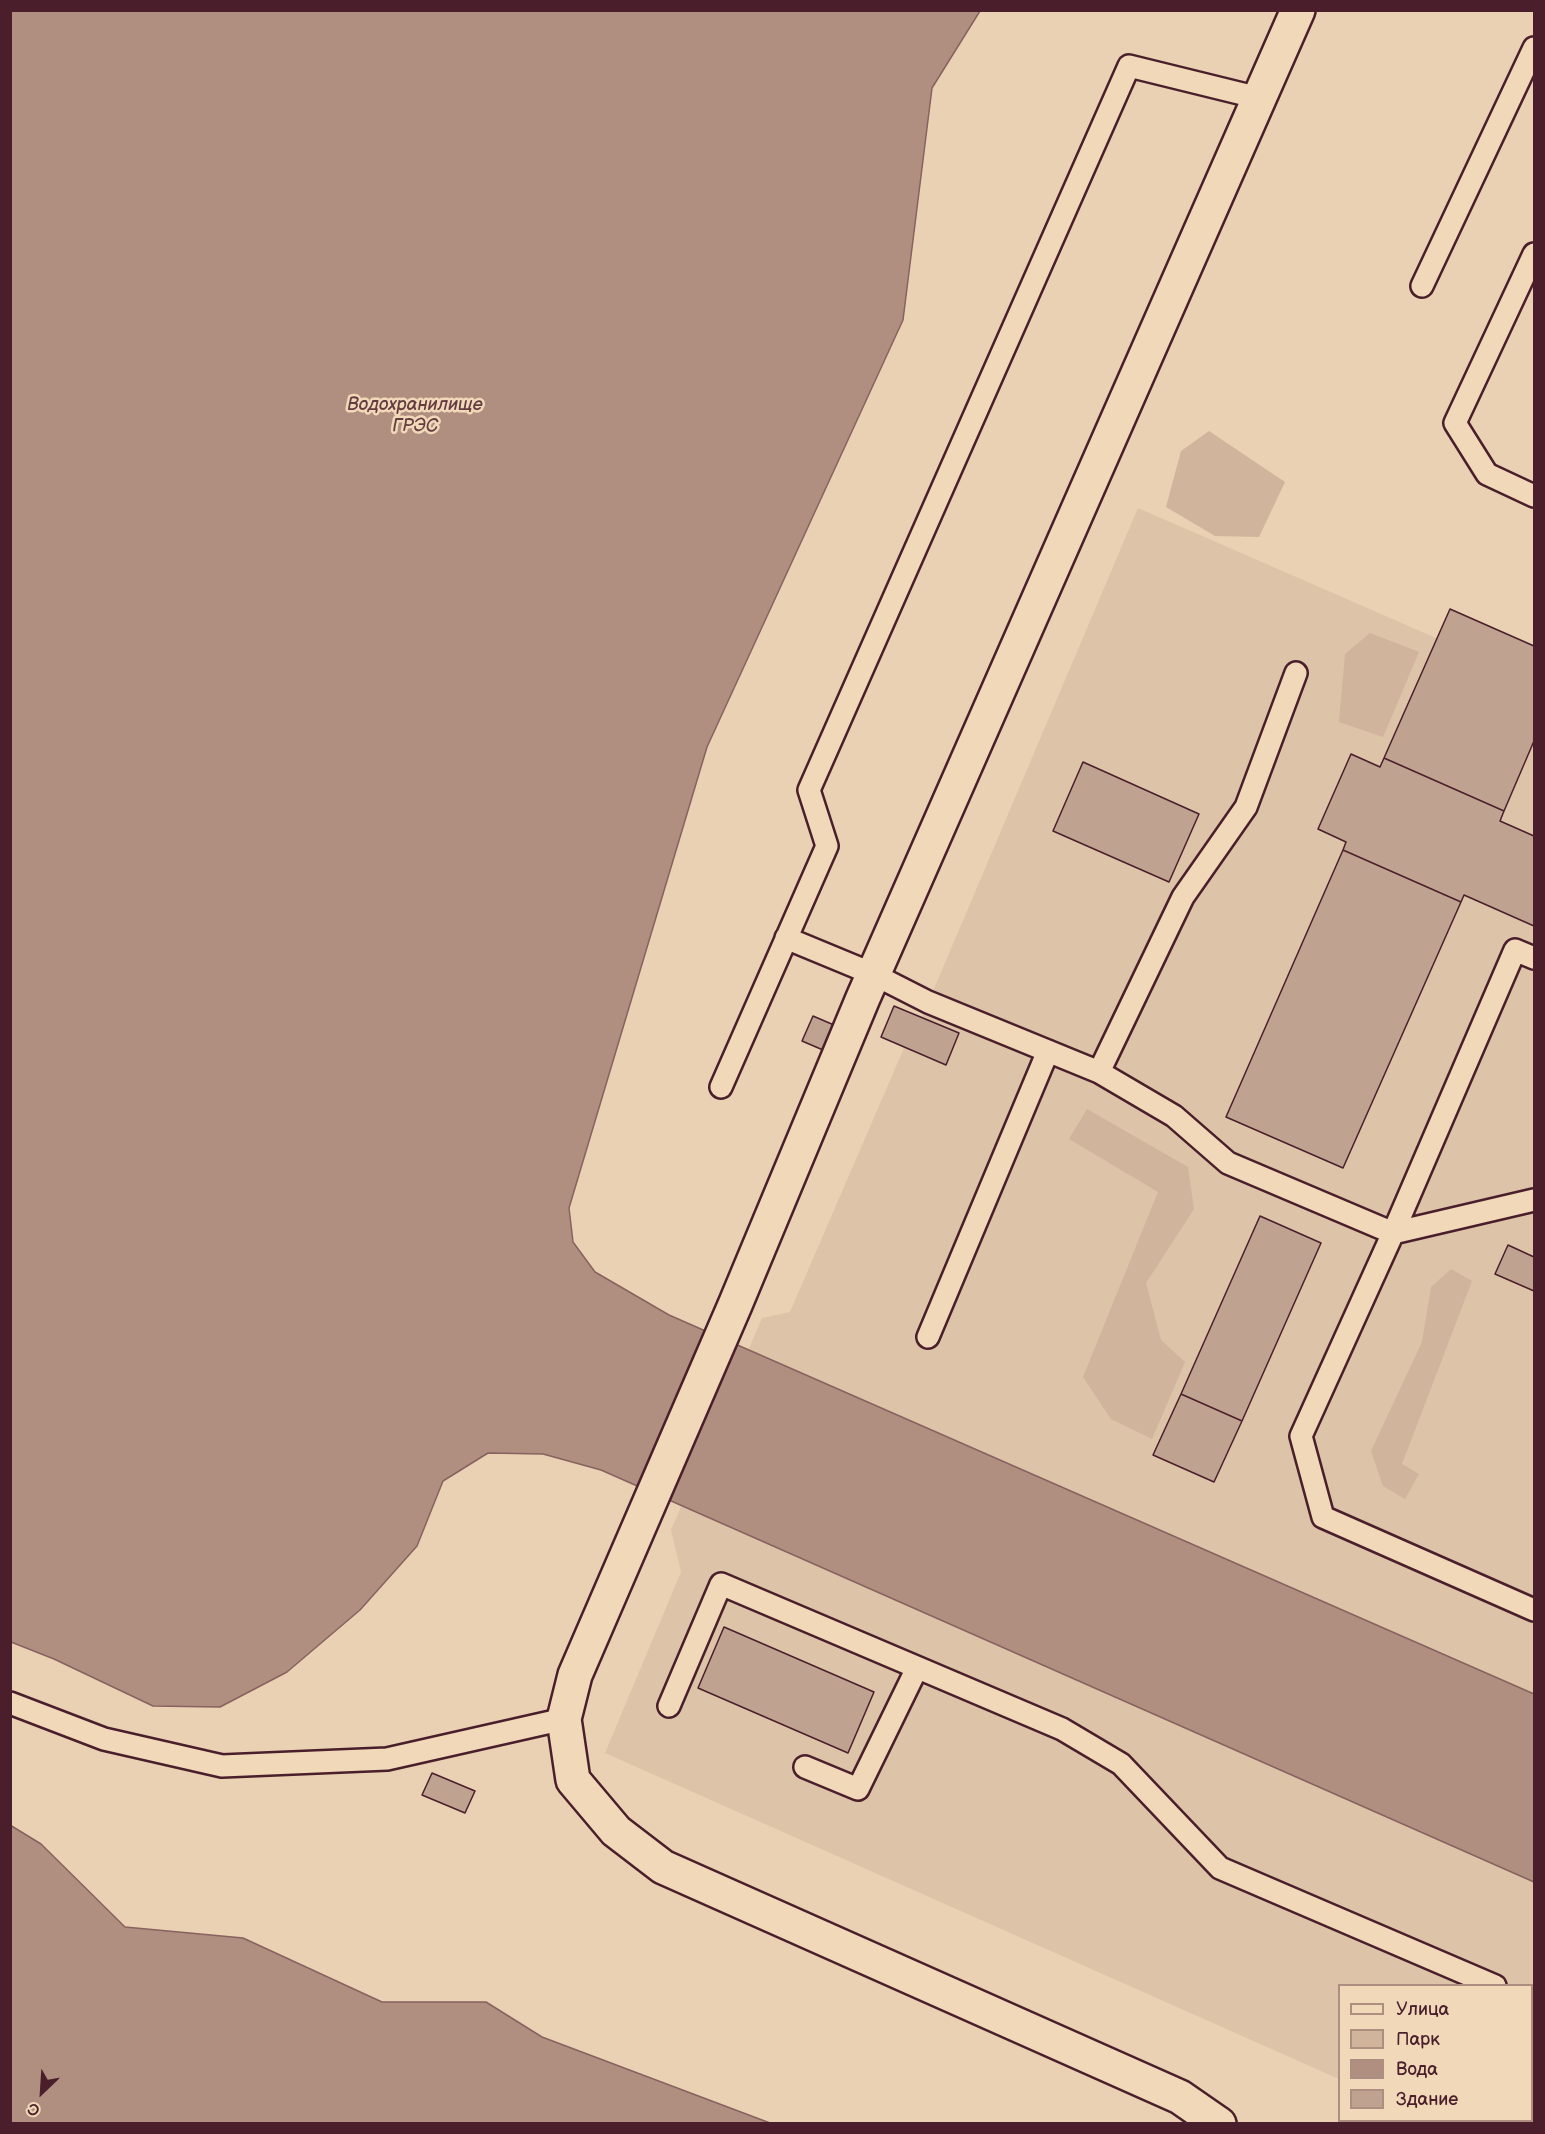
<!DOCTYPE html>
<meta charset="utf-8">
<style>
body{margin:0}
#map{position:relative;width:1545px;height:2134px;overflow:hidden;background:#ead1b3;font-family:"Balsamiq Sans",sans-serif}
canvas{display:block}
.frame{position:absolute;inset:0;border:12px solid #4a1f2b;pointer-events:none}
.legend{position:absolute;left:1338px;top:1984px;width:195px;height:138px;box-sizing:border-box;background:#f1d8b9;border:2px solid #ae8e80;margin:0;padding:8px 10px;list-style:none;font-size:18px;color:#4a1f2b}
.legend li{display:flex;align-items:center;gap:12px;height:30px}
.legend b{width:30px;border:2px solid #ae8e80}
.north{position:absolute;left:12px;top:2062px;width:60px;height:60px;-webkit-text-stroke:4px #f1d8b9;paint-order:stroke;rotate:205deg;font-size:16px;font-weight:700;line-height:24px;text-align:center;color:#4a1f2b}
.north::after{content:'';display:block;margin:auto;width:21px;height:27px;background:#4a1f2b;clip-path:polygon(50% 0,100% 100%,50% 72%,0 100%)}
</style>
<div id="map">
<canvas width="1545" height="2134"></canvas>
<div class="frame"></div>
<ul class="legend">
<li><b style="height:8px;background:#f1d8b9"></b>Улица</li>
<li><b style="height:16px;background:#d0b49c"></b>Парк</li>
<li><b style="height:16px;background:#b08f81"></b>Вода</li>
<li><b style="height:16px;background:#c0a290"></b>Здание</li>
</ul>
<div class="north">С</div>
</div>
<script>
const ctx = document.querySelector('canvas').getContext('2d');
ctx.lineJoin = 'round';
function fillPath(path, color) { ctx.fillStyle = color; ctx.fill(path, 'evenodd'); }
const poly = rows => new Path2D(rows.map(r => 'M' + r).join(''));
function stroke(path, color, width, dash) { ctx.strokeStyle = color; ctx.lineWidth = width; ctx.lineCap = dash ? 'butt' : 'round'; ctx.setLineDash(dash || []); ctx.stroke(path); }
function label(font, color, halo, rows, align = 'center') {
  ctx.font = font + ' "Balsamiq Sans",sans-serif'; ctx.lineWidth = 5; ctx.setLineDash([]); ctx.textBaseline = 'middle'; ctx.strokeStyle = halo; ctx.fillStyle = color; for (const [text, x, y, turn = 0] of rows) {
    ctx.save(); ctx.translate(x, y); ctx.rotate((+turn || 0) * Math.PI / 180); ctx.textAlign = isNaN(turn) ? turn : align; if (halo) ctx.strokeText(text, 0, 0); ctx.fillText(text, 0, 0); ctx.restore();
  }
}
const built = poly([
 [1138,508,1436,638,1450,609,1534,646,1534,2123,1439,2124,1432,2121,1532,2120,1532,1986,1340,1986,1339,2079,605,1753,681,1572,671,1530,762,1318,790,1312,904,1048,881,1037,894,1006,922,1017]
]);
const green = poly([
 [1209,431,1285,482,1259,537,1215,536,1166,507,1181,451],
 [1370,633,1419,652,1383,737,1339,722,1345,654],
 [1087,1109,1188,1167,1194,1209,1146,1283,1161,1340,1185,1362,1152,1439,1111,1419,1083,1377,1158,1192,1069,1139],
 [1451,1269,1472,1281,1402,1464,1419,1474,1405,1499,1383,1486,1371,1451,1422,1342,1431,1287]
]);
const water = poly([
 [10,11,980,11,932,88,903,320,707,747,569,1208,573,1242,595,1272,669,1315,1534,1694,1534,1882,601,1470,543,1454,488,1453,443,1481,417,1546,360,1610,287,1672,220,1707,153,1706,54,1659,11,1642,10,11],
 [10,1825,41,1844,125,1927,243,1938,382,2002,486,2002,542,2037,770,2123,11,2123,10,1825]
]);
const building = poly([
 [1450,609,1534,646,1534,741,1504,811,1384,758,1450,609],
 [1351,754,1380,767,1384,758,1504,811,1500,821,1534,836,1534,926,1464,895,1461,902,1343,850,1346,842,1318,829,1351,754],
 [1083,762,1199,814,1169,882,1053,831,1083,762],
 [1343,850,1461,902,1343,1168,1226,1117,1343,850],
 [894,1006,959,1033,946,1065,881,1037,894,1006],
 [813,1016,834,1025,823,1050,802,1041,813,1016],
 [1260,1216,1321,1243,1242,1421,1181,1394,1260,1216],
 [1508,1245,1534,1257,1534,1291,1495,1274,1508,1245],
 [1181,1394,1242,1421,1214,1482,1153,1455,1181,1394],
 [724,1627,874,1692,848,1753,698,1688,724,1627],
 [432,1773,475,1791,465,1813,422,1795,432,1773]
]);
const lane = poly([
 [1534,254,1455,423,1487,474,1534,496],
 [1422,286,1534,48],
 [786,938,873,974,928,1002,1099,1072,1174,1116,1228,1163,1393,1233,1534,1200],
 [1534,958,1515,950,1393,1233,1301,1436,1323,1517,1534,1610],
 [1099,1072,1183,897,1246,807,1296,673],
 [721,1087,827,846,809,790,1129,66,1259,98],
 [928,1337,1048,1051],
 [10,1703,104,1739,222,1766,387,1759,564,1719],
 [669,1706,721,1584,1062,1729,1121,1764,1220,1868,1495,1986],
 [805,1767,858,1789,917,1668],
 [1532,2001,1534,2002]
]);
const secondary = poly([
 [1219,2124,1180,2097,663,1867,616,1831,573,1780,564,1719,575,1675,735,1305,863,998,1298,10]
]);
const waterNames = [
 ["Водохранилище",415,405],
 ["ГРЭС",415,426]
];
fillPath(built, '#ddc3a8');
fillPath(green, '#d0b49c');
fillPath(water, '#b08f81');
stroke(water, '#87625f', 1.5);
fillPath(building, '#c0a290');
stroke(building, '#4a1f2b', 1.5);
stroke(lane, '#4a1f2b', 26);
stroke(secondary, '#4a1f2b', 38);
stroke(lane, '#f1d8b9', 21);
stroke(secondary, '#f1d8b9', 33);
label('italic 18px', '#643b40', '#f1d8b9', waterNames);
</script>
